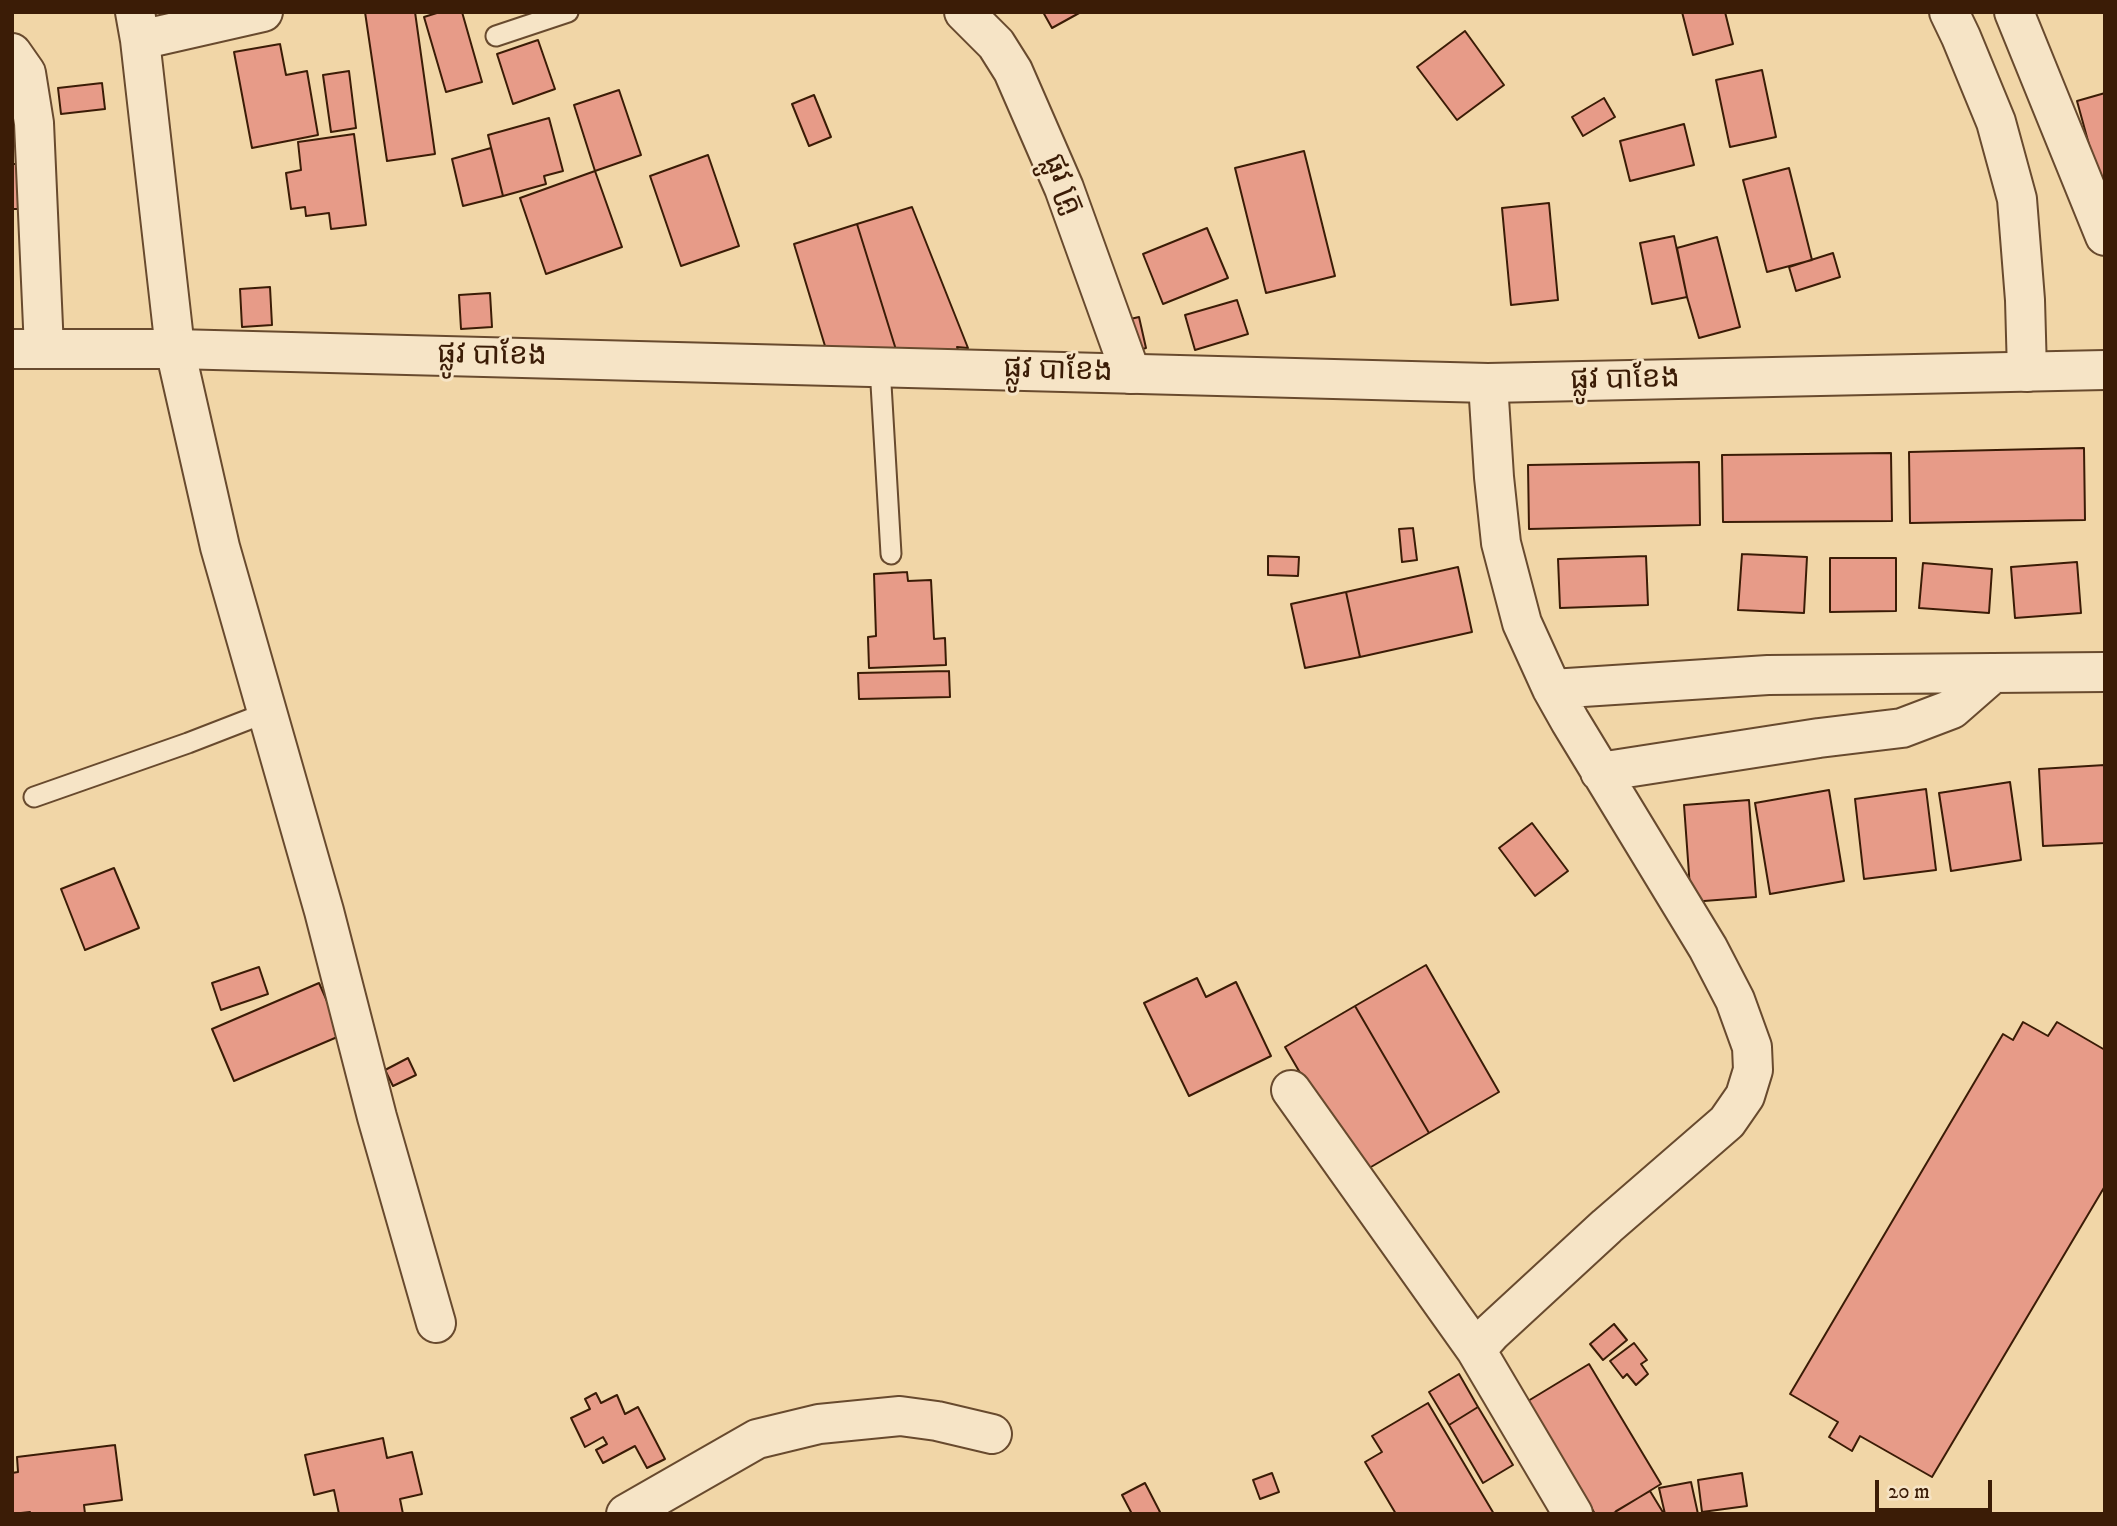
<!DOCTYPE html>
<meta charset="utf-8">
<style>
body{margin:0}
#map{position:relative;width:2117px;height:1526px;overflow:hidden;background:#f1d6a7;font-family:"IM FELL DW Pica",serif}
canvas{display:block}
.frame{position:absolute;inset:0;border:14px solid #3b1c06;pointer-events:none}
.scale{position:absolute;left:1875px;top:1480px;width:117px;height:32px;box-sizing:border-box;border:4px solid #3b1c06;border-top:0;padding-left:9px;font-size:21px;line-height:24px;white-space:nowrap;color:#3b1c06;-webkit-text-stroke:5px #f6e4c6;paint-order:stroke}
</style>
<div id="map">
<canvas width="2117" height="1526"></canvas>
<div class="frame"></div>
<div class="scale">20 m</div>
</div>
<script>
const ctx = document.querySelector('canvas').getContext('2d');
ctx.lineJoin = 'round';
function fillPath(path, color) { ctx.fillStyle = color; ctx.fill(path, 'evenodd'); }
const poly = rows => new Path2D(rows.map(r => 'M' + r).join(''));
function stroke(path, color, width, dash) { ctx.strokeStyle = color; ctx.lineWidth = width; ctx.lineCap = dash ? 'butt' : 'round'; ctx.setLineDash(dash || []); ctx.stroke(path); }
function label(font, color, halo, rows, align = 'center') {
  ctx.font = font + ' "IM FELL DW Pica","Noto Sans Khmer",serif'; ctx.lineWidth = 6; ctx.setLineDash([]); ctx.textBaseline = 'middle'; ctx.strokeStyle = halo; ctx.fillStyle = color; for (const [text, x, y, turn = 0] of rows) {
    ctx.save(); ctx.translate(x, y); ctx.rotate((+turn || 0) * Math.PI / 180); ctx.textAlign = isNaN(turn) ? turn : align; if (halo) ctx.strokeText(text, 0, 0); ctx.fillText(text, 0, 0); ctx.restore();
  }
}
const building = poly([
 [365,12,415,12,435,154,387,161,365,12],
 [440,12,462,12,482,82,446,92,424,17,440,12],
 [1043,12,1081,12,1052,28,1043,12],
 [1682,12,1725,12,1733,44,1693,55,1682,12],
 [1465,31,1504,85,1457,120,1417,67,1465,31],
 [538,40,555,89,513,104,497,54,538,40],
 [280,44,286,75,307,71,318,135,252,148,234,52,280,44],
 [1762,70,1776,137,1730,147,1716,80,1762,70],
 [349,71,356,128,331,132,323,75,349,71],
 [102,83,105,109,61,114,58,88,102,83],
 [619,90,641,155,595,171,574,105,619,90],
 [2105,93,2105,180,2099,181,2077,101,2105,93],
 [814,95,831,137,809,146,792,104,814,95],
 [1604,98,1615,117,1583,136,1572,117,1604,98],
 [549,118,563,171,544,176,546,184,503,196,488,135,549,118],
 [1684,124,1694,165,1630,181,1620,141,1684,124],
 [354,134,366,225,331,229,329,213,306,216,305,207,291,209,286,173,301,170,298,142,354,134],
 [491,148,503,196,463,206,452,159,491,148],
 [1304,151,1335,276,1266,293,1235,168,1304,151],
 [708,155,739,246,681,266,650,176,708,155],
 [12,164,26,164,25,209,12,209,12,164],
 [1789,168,1812,260,1767,272,1743,180,1789,168],
 [595,171,622,247,546,274,520,198,595,171],
 [1549,203,1558,300,1511,305,1502,208,1549,203],
 [912,207,968,348,957,347,962,361,897,353,857,224,912,207],
 [857,224,897,353,825,352,825,346,794,244,857,224],
 [1207,228,1228,278,1163,304,1143,254,1207,228],
 [1674,236,1687,297,1652,304,1640,243,1674,236],
 [1717,237,1740,327,1699,338,1687,297,1677,248,1717,237],
 [1833,253,1840,277,1796,291,1789,267,1833,253],
 [270,287,272,325,242,327,240,289,270,287],
 [490,293,492,327,461,329,459,295,490,293],
 [1237,300,1248,334,1195,350,1185,315,1237,300],
 [1139,317,1146,348,1120,355,1113,323,1139,317],
 [2084,448,2085,520,1910,523,1909,452,2084,448],
 [1891,453,1892,521,1723,522,1722,455,1891,453],
 [1699,462,1700,525,1529,529,1528,465,1699,462],
 [1413,528,1417,560,1402,562,1399,529,1413,528],
 [1742,554,1807,557,1804,613,1738,610,1742,554],
 [1268,556,1299,557,1298,576,1268,575,1268,556],
 [1646,556,1648,605,1560,608,1558,559,1646,556],
 [1830,558,1896,558,1896,611,1830,612,1830,558],
 [2077,562,2081,613,2015,618,2011,567,2077,562],
 [1923,563,1992,569,1989,613,1919,608,1923,563],
 [1458,567,1472,632,1360,657,1346,592,1458,567],
 [907,572,908,581,931,580,934,639,945,638,946,665,869,668,868,637,876,636,874,574,907,572],
 [1346,592,1360,657,1305,668,1291,604,1346,592],
 [949,671,950,697,859,699,858,673,949,671],
 [2105,765,2105,843,2043,846,2039,769,2105,765],
 [2010,782,2021,860,1951,871,1939,793,2010,782],
 [1926,789,1936,870,1864,879,1855,799,1926,789],
 [1829,790,1844,881,1770,894,1755,803,1829,790],
 [1749,800,1756,897,1691,902,1684,805,1749,800],
 [1532,823,1568,871,1535,896,1499,848,1532,823],
 [114,868,139,928,85,950,61,889,114,868],
 [1426,965,1499,1092,1429,1133,1355,1006,1426,965],
 [259,967,268,994,221,1010,212,983,259,967],
 [1197,978,1206,997,1236,982,1271,1056,1189,1096,1144,1003,1197,978],
 [319,983,342,1035,234,1081,212,1029,319,983],
 [1355,1006,1429,1133,1359,1174,1285,1047,1355,1006],
 [2023,1022,2048,1036,2057,1022,2105,1050,2105,1186,1932,1477,1860,1436,1852,1451,1829,1437,1838,1422,1790,1394,2003,1034,2013,1040,2023,1022],
 [408,1058,416,1075,393,1086,385,1070,408,1058],
 [1614,1324,1627,1340,1603,1360,1590,1344,1614,1324],
 [1634,1343,1647,1360,1641,1364,1648,1374,1636,1385,1627,1374,1623,1378,1610,1361,1634,1343],
 [1589,1364,1661,1484,1612,1514,1595,1514,1528,1401,1589,1364],
 [1459,1374,1478,1407,1449,1425,1429,1392,1459,1374],
 [596,1393,601,1403,617,1395,625,1414,638,1407,665,1459,647,1468,635,1446,603,1463,596,1450,607,1444,603,1437,585,1447,571,1418,590,1409,585,1399,596,1393],
 [1428,1403,1494,1514,1396,1514,1365,1462,1382,1452,1372,1436,1428,1403],
 [1478,1407,1513,1465,1483,1483,1449,1425,1478,1407],
 [383,1438,387,1458,412,1452,422,1494,400,1499,403,1514,339,1514,334,1490,314,1495,305,1455,383,1438],
 [115,1445,122,1500,84,1505,85,1514,30,1514,30,1512,12,1514,12,1473,18,1472,17,1457,115,1445],
 [1272,1473,1279,1492,1260,1499,1253,1480,1272,1473],
 [1742,1473,1747,1506,1702,1512,1698,1480,1742,1473],
 [1691,1482,1698,1514,1665,1514,1659,1488,1691,1482],
 [1145,1483,1160,1512,1157,1514,1132,1514,1122,1495,1145,1483],
 [1650,1491,1664,1514,1617,1514,1616,1511,1650,1491]
]);
const service = poly([
 [496,36,568,12],
 [880,367,891,554],
 [34,797,188,743,268,712]
]);
const minor = poly([
 [135,12,140,40,175,349,220,547,324,911,377,1117,436,1323],
 [964,12,996,44,1013,71,1064,188,1131,374],
 [1949,12,1961,37,1996,122,2017,199,2025,300,2027,372],
 [2014,12,2105,236],
 [140,40,263,12],
 [12,53,26,73,34,123,44,349],
 [1552,689,1768,675,2105,672],
 [1600,772,1819,738,1902,728,1952,709,1992,674],
 [1291,1090,1476,1350,1573,1514],
 [1476,1350,1492,1332,1607,1226,1727,1122,1745,1096,1753,1070,1752,1047,1735,1000,1708,948,1570,721,1552,689,1522,623,1501,543,1494,477,1488,383],
 [626,1514,757,1439,819,1424,900,1416,937,1421,992,1434]
]);
const tertiary = poly([
 [12,349,175,349,1488,383,2105,370]
]);
const streetNames = [
 ["ផ្លូវ គ្រូ",1062,185,68],
 ["ផ្លូវ បាខែង",492,357,1],
 ["ផ្លូវ បាខែង",1058,372,2],
 ["ផ្លូវ បាខែង",1625,381,-1]
];
fillPath(building, '#e79b88');
stroke(building, '#3b1c06', 2);
stroke(service, '#684a2e', 23);
stroke(minor, '#684a2e', 42);
stroke(tertiary, '#684a2e', 42);
stroke(service, '#f6e4c6', 19);
stroke(minor, '#f6e4c6', 38);
stroke(tertiary, '#f6e4c6', 38);
label('30px', '#3b1c06', '#f6e4c6', streetNames);
</script>
